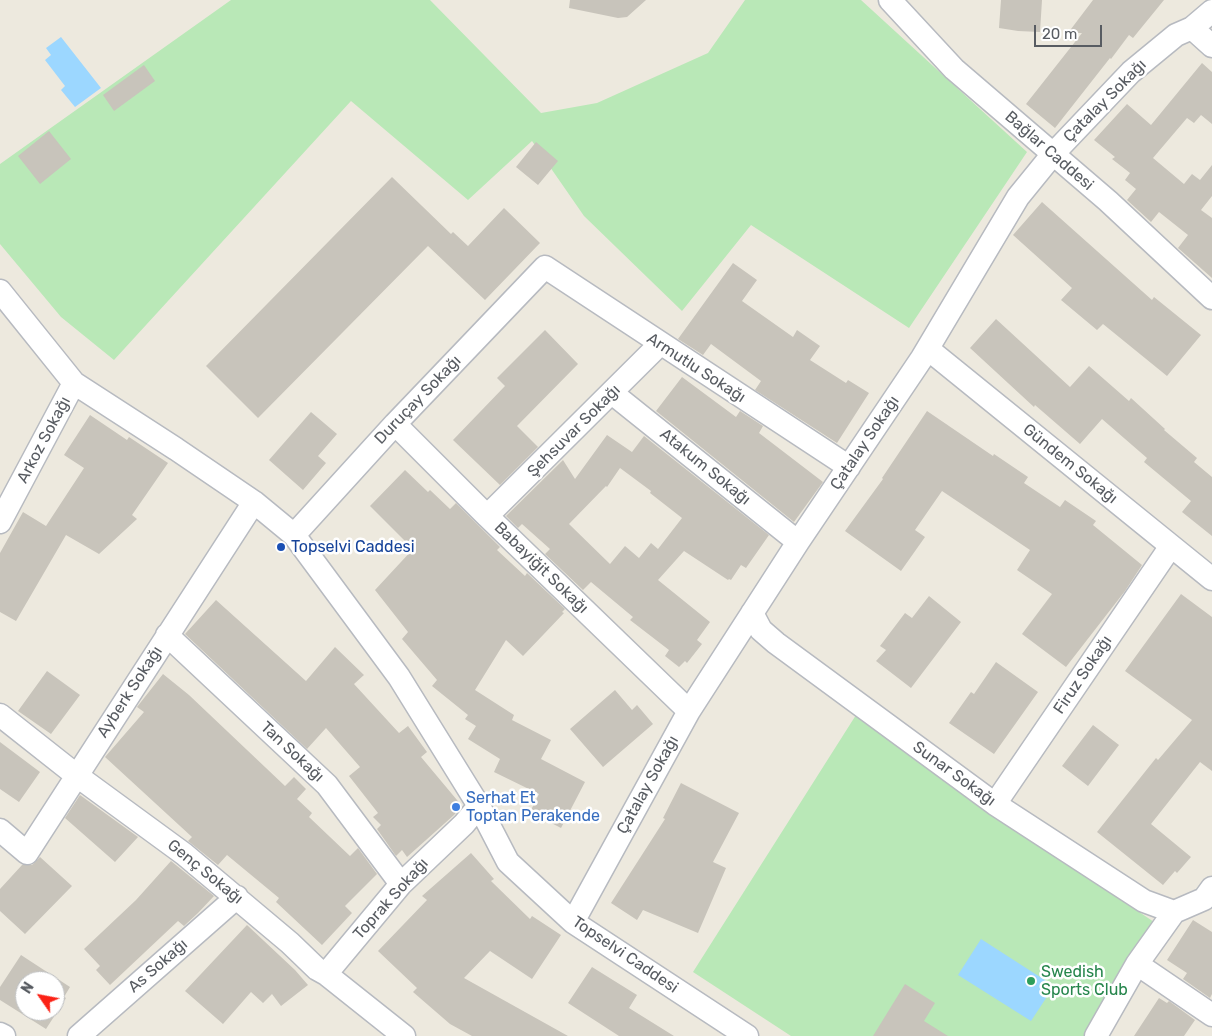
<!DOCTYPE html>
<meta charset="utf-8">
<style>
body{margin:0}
#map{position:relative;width:1212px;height:1036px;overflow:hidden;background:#ede9de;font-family:Rubik,sans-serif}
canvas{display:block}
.north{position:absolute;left:15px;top:971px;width:50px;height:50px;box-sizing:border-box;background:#fff;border:1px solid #bcbec0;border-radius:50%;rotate:303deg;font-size:14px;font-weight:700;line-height:20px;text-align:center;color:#585c62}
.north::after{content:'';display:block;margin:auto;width:18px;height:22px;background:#fb2216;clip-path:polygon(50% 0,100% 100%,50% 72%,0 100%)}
.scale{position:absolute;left:1034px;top:25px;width:68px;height:22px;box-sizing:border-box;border:2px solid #585c62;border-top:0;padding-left:6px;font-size:15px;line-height:18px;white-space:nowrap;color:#585c62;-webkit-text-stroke:4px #fff;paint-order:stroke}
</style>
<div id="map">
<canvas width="1212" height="1036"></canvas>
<div class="north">N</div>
<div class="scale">20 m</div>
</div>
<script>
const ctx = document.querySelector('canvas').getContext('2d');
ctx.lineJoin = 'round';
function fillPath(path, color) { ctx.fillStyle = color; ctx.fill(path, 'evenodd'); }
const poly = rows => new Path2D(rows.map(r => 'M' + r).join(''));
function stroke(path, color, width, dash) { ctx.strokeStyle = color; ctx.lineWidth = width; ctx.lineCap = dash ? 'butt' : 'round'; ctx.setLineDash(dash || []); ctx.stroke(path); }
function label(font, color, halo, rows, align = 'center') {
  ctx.font = font + ' Rubik,sans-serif'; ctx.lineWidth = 5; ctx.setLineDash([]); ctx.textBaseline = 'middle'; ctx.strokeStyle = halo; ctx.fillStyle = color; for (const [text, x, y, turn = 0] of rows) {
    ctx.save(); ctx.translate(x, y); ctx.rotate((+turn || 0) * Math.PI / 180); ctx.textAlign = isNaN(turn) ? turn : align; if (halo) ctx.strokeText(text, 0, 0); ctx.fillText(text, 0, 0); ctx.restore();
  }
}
const green = poly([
 [231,0,430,0,541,113,597,103,708,53,745,0,861,0,1027,152,909,328,751,225,682,311,584,216,532,141,468,200,351,101,114,360,61,317,0,244,0,164],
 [856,715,1010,825,1154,922,1084,1036,791,1036,693,972]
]);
const water = poly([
 [61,37,101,88,75,107,61,90,65,86,45,60,51,55,46,48],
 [981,939,1054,986,1031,1021,958,975]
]);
const building = poly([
 [570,0,646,0,627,17,618,18,569,8],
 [1001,0,1042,0,1040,32,1018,31,999,28],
 [1093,0,1164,0,1133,38,1129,35,1111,59,1110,58,1055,128,1026,104,1082,33,1068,33],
 [1202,63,1212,72,1212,124,1201,115,1194,123,1187,118,1153,158,1184,184,1192,174,1200,180,1212,165,1212,196,1201,210,1212,218,1212,278,1178,248,1188,235,1159,212,1151,222,1127,200,1136,189,1125,180,1130,173,1112,159,1115,157,1094,140,1127,104,1151,125],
 [144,65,155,81,114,111,103,95],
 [49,131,71,159,40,184,18,156],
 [536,142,558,161,538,185,516,167],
 [392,177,451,234,453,232,468,246,504,208,540,243,485,300,428,246,258,418,206,366],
 [1042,202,1152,300,1154,297,1201,335,1167,376,1103,324,1097,330,1061,300,1072,288,1013,235],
 [733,263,757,280,742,301,793,337,797,330,820,346,810,360,846,383,848,380,869,393,837,443,755,390,761,381,711,344,703,355,678,339],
 [996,319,1070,387,1089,366,1129,401,1131,398,1165,429,1164,430,1197,458,1194,462,1212,477,1212,536,1182,512,1191,501,1144,462,1147,458,1102,419,1080,444,1035,405,1034,407,970,348],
 [545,330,578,364,517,426,538,447,500,485,453,440,505,386,497,378],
 [682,377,736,417,740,411,763,426,759,433,823,482,794,522,656,411],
 [927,411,993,456,994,454,1028,477,1024,483,1060,507,1065,500,1096,521,1093,525,1142,565,1125,591,1066,667,1022,634,1052,594,1017,570,1030,550,942,491,915,530,925,537,901,571,845,531,883,479,882,478],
 [311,412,337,434,318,456,326,463,303,490,269,460],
 [90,415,127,440,129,437,168,463,132,515,137,519,99,554,66,535,16,621,0,612,0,553,23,512,46,526,84,468,64,455],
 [607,435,632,452,644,436,769,535,746,568,741,565,731,580,729,579,728,580,684,551,658,580,710,622,697,640,702,644,687,663,685,661,679,667,665,656,669,650,630,620,633,617,591,582,583,590,545,554,550,549,522,524,518,528,506,516,563,460,575,479],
 [620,468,651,491,650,493,682,518,658,549,651,543,639,558,625,546,610,564,569,524,606,486,607,487],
 [405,470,428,492,430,490,450,509,456,503,500,547,497,550,525,576,527,573,565,609,562,612,564,613,523,656,506,640,475,690,514,715,512,720,551,740,541,759,585,782,561,828,530,812,539,794,494,772,500,759,468,739,476,726,465,719,468,715,432,686,437,680,402,639,408,632,375,590,413,549,370,506],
 [1181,594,1212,617,1212,771,1200,762,1151,824,1191,857,1177,873,1175,871,1163,885,1097,832,1156,758,1158,760,1192,720,1125,671],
 [929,596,961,622,911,688,876,661,886,650,880,646,905,613,912,618],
 [216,600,306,681,335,647,364,675,354,684,399,733,408,726,427,752,421,757,462,806,454,815,407,857,402,850,396,856,377,829,381,825,373,817,378,813,349,776,360,767,326,728,307,749,185,634],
 [996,662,1038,692,994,754,949,723,971,692,974,694],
 [47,671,80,695,51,734,18,711],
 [163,674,189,695,285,786,294,777,306,789,297,799,312,813,309,817,350,856,358,848,377,874,345,906,352,913,322,945,276,902,279,898,227,855,218,865,188,841,192,837,105,757,144,712,137,707],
 [615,690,632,710,637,705,653,724,603,767,570,729],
 [1093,725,1119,745,1088,786,1062,766],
 [0,742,40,772,19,802,0,789],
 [681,783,739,813,713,862,726,868,698,933,643,910,637,920,611,903,665,819,663,818],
 [80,795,138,837,115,862,65,818],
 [471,853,494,879,491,881,530,919,532,916,561,935,532,979,490,951,464,978,568,1036,472,1036,450,1024,413,992,417,988,378,951,427,900,422,896],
 [40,857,72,886,25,934,0,911,0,889,22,865,32,865],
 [171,861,214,896,198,913,184,926,178,921,110,985,96,970,100,966,84,949,136,900],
 [1193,920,1212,932,1212,994,1210,998,1183,979,1187,973,1167,960],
 [247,925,295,970,308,985,281,1006,272,994,263,1003,251,992,223,1024,185,991],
 [21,955,70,987,64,997,66,998,46,1029,0,1000,0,987],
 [25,981,55,981,55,1011,25,1011],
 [592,967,637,995,629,1008,674,1036,619,1036,568,1003],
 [905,984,935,1003,924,1021,948,1036,873,1036],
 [1159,998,1167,1003,1169,1001,1195,1020,1184,1036,1134,1036]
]);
const minor = poly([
 [890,0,954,69,1108,201,1212,298],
 [1192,28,1212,46],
 [0,291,74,383,176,449,254,502,294,535,399,677,479,806,508,862,573,922,747,1036],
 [928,349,1212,579],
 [612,393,798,542],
 [395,424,485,514,689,711],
 [487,516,660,344],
 [0,522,74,383],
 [294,535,395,424,545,267,849,467],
 [752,613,761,630,776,643,995,804,1144,901,1174,912],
 [167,635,327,785,401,884],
 [0,715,76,775,184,854,290,943,317,969,326,974,404,1036],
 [995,804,1171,546],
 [0,830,27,853,254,502],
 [573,922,689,711,798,542,922,358,1018,197,1053,154,1131,72,1176,35,1192,28,1212,11],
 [1137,964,1212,1015],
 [326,974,401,884,464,824,479,806],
 [0,1034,4,1036],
 [79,1036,237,897],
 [1096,1036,1137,964,1174,912,1204,899,1212,888]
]);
const markers = [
 [281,547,5,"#1a4fb4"],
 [456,807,5,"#3f7fe0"],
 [1031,981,5,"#2e9e5b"]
];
const streetNames = [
 ["Çatalay Sokağı",1105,101,-45],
 ["Bağlar Caddesi",1049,151,41],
 ["Armutlu Sokağı",696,368,33],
 ["Duruçay Sokağı",418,400,-46],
 ["Şehsuvar Sokağı",574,431,-45],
 ["Arkoz Sokağı",44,440,-62],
 ["Çatalay Sokağı",865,443,-56],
 ["Gündem Sokağı",1070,464,39],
 ["Atakum Sokağı",705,467,39],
 ["Babayiğit Sokağı",541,568,44],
 ["Firuz Sokağı",1083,675,-56],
 ["Ayberk Sokağı",130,692,-57],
 ["Tan Sokağı",292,752,43],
 ["Sunar Sokağı",954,774,36],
 ["Çatalay Sokağı",648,785,-61],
 ["Genç Sokağı",205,872,39],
 ["Toprak Sokağı",391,899,-48],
 ["Topselvi Caddesi",625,955,34],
 ["As Sokağı",158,966,-41]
];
const transitNames = [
 ["Topselvi Caddesi",291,547]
];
const shopNames = [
 ["Serhat Et",466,798],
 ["Toptan Perakende",466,816]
];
const leisureNames = [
 ["Swedish",1041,972],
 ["Sports Club",1041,990]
];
fillPath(green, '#b9e8b7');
fillPath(water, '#9cd7ff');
fillPath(building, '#c8c4bb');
stroke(minor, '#b7bac0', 25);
stroke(minor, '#fff', 22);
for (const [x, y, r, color] of markers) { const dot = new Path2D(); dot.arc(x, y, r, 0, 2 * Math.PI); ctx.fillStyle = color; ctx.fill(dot); stroke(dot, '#fff', 2); }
label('16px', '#585c62', '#fff', streetNames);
label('16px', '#164399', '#fff', transitNames, 'left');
label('16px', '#366cbe', '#fff', shopNames, 'left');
label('16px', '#27864d', '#fff', leisureNames, 'left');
</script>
